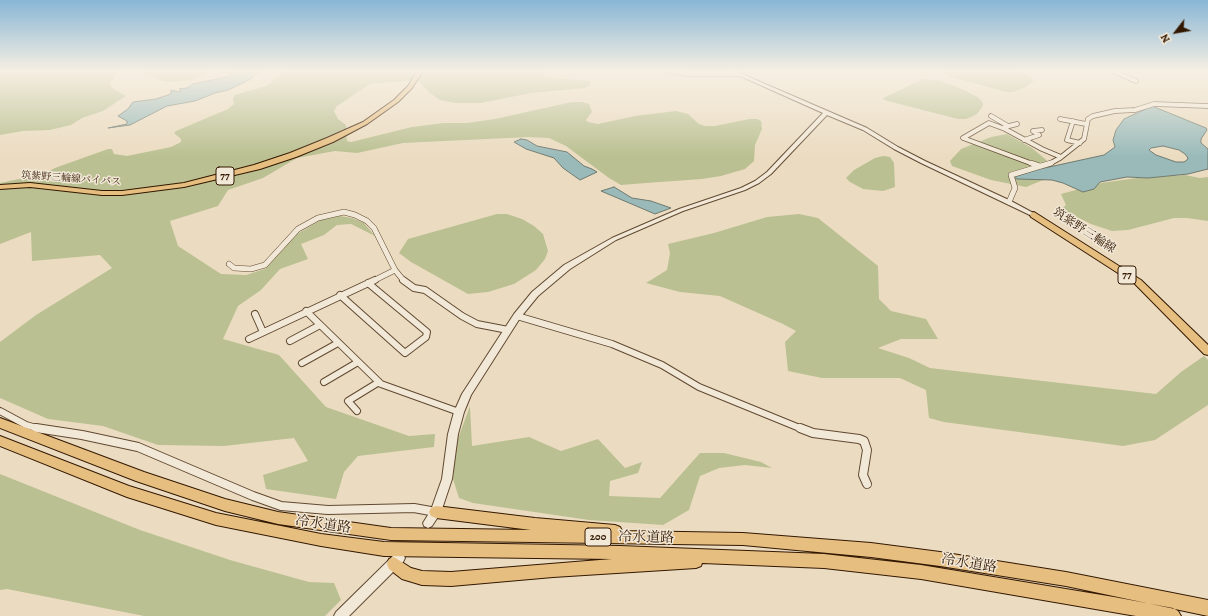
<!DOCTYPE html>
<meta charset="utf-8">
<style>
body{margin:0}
#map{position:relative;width:1208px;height:616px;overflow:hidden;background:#ebdcc1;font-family:Alegreya,serif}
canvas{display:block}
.north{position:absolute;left:1156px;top:12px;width:40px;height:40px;-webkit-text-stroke:3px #f2e8d7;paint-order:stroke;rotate:239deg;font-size:11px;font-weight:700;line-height:16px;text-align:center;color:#331801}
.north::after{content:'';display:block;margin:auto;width:14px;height:18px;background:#331801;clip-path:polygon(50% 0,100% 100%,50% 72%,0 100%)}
</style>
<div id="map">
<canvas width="1208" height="616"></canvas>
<div class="north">N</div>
</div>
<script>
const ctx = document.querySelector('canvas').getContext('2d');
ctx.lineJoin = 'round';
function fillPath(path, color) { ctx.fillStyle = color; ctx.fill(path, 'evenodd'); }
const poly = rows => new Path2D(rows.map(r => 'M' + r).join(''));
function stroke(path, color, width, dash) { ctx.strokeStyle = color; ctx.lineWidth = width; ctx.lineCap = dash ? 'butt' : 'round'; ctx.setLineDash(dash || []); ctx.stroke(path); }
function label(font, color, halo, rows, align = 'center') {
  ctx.font = font + ' Alegreya,"Noto Serif JP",serif'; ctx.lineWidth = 3; ctx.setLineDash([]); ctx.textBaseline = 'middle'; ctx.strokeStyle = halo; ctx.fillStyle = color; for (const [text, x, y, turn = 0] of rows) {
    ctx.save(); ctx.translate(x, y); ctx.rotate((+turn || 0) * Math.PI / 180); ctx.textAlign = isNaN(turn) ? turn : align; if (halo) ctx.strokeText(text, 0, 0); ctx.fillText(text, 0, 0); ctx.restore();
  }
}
const green = poly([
 [0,71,124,71,117,74,110,83,112,88,126,96,103,111,82,118,71,125,50,130,23,131,0,135],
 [142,71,210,71,204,75,190,80,173,82,163,81],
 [283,71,549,71,543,74,544,77,590,81,591,83,589,86,584,88,531,93,481,103,455,103,440,100,430,93,417,80,370,84,337,106,334,111,338,119,346,125,347,141,351,142,412,127,443,123,467,123,495,119,572,102,582,102,589,104,592,112,586,120,588,122,598,124,635,116,676,111,688,114,699,124,705,126,715,126,749,119,757,119,761,121,762,129,755,145,754,161,745,169,721,176,702,179,646,183,621,185,609,178,566,146,549,138,528,137,403,143,357,153,335,151,297,158,263,178,228,190,218,206,170,221,178,246,221,274,246,275,265,269,297,234,321,220,340,216,352,218,364,223,375,236,351,224,337,225,324,235,301,244,308,259,280,269,261,290,238,306,223,339,279,355,326,407,409,436,435,434,434,447,358,456,344,472,336,499,266,489,263,475,308,461,294,438,224,446,158,445,103,426,48,419,0,398,0,342,36,315,112,268,100,255,32,261,31,232,0,244,0,183,43,174,55,168,108,149,112,149,114,154,127,156,171,147,181,142,181,139,174,133,176,131,228,109,234,104,233,98,235,95,266,86,277,78],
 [942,71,1019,71,1025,73,1034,81,1024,88,1013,92,1006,92,948,76],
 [923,79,942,81,964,90,979,98,983,103,983,106,977,114,971,117,966,119,958,119,884,100,883,98],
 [1007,134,1032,148,1051,164,1058,172,1048,178,1026,187,991,180,952,166,950,161,961,149,991,137],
 [883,156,890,157,894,163,895,187,883,191,863,189,850,182,846,178,854,170,875,158],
 [1185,175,1200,178,1208,177,1208,221,1187,218,1174,218,1128,230,1112,231,1091,224,1061,209,1066,205,1061,194,1101,183,1137,178],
 [497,214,507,214,522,219,534,226,543,234,548,251,545,259,536,270,514,284,488,292,468,294,411,262,399,253,408,239],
 [799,214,818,218,878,266,879,299,891,311,926,319,938,339,901,339,878,348,909,358,930,368,1156,394,1181,372,1204,356,1208,360,1208,405,1155,440,1123,446,944,422,929,418,926,390,900,378,822,378,788,371,785,342,796,331,783,324,720,296,680,292,646,283,667,270,670,253,668,244,714,233,767,217],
 [470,406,472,446,529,437,561,451,598,439,625,468,642,462,638,473,610,481,609,496,660,498,700,453,724,453,761,462,772,468,745,465,719,468,700,476,689,510,663,525,589,520,473,503,459,498,453,479,456,444],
 [0,474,140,530,230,560,309,582,334,583,341,600,325,616,144,616,7,589,0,590]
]);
const water = poly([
 [227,71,265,71,256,73,251,79,228,90,215,93,195,101,167,106,130,125,108,128,127,124,127,121,118,116,128,109,133,102,156,99,171,94,171,90,179,92,181,91,179,89,187,88,193,84,231,76,227,71],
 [1152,106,1206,128,1207,130,1201,139,1201,143,1208,149,1208,169,1188,174,1148,178,1127,177,1100,182,1094,189,1083,192,1063,183,1052,180,1017,179,1014,177,1040,169,1104,155,1115,147,1113,140,1116,130,1124,119,1152,106],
 [1163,146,1179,150,1185,154,1188,158,1187,160,1184,162,1176,162,1156,155,1149,150,1151,148,1163,146],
 [521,139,527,140,537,146,567,152,584,166,592,169,597,172,580,180,563,168,554,158,526,149,514,142,521,139],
 [614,187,632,198,651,201,671,208,655,214,601,191,614,187]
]);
const minorFar3 = poly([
 [669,71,689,74,739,74],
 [1113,71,1136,81],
 [991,116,1008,126],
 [1060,119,1086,124],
 [1073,121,1067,140,1080,143],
 [1017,124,1005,127,1005,129,1042,149,1061,157],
 [1005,129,989,123,963,138,1033,164],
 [1024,140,1039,135,1033,131,1042,130],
 [1049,164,1060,158,1084,139,1088,119,1093,116,1115,111,1135,110,1154,104,1208,106]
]);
const minorFar2 = poly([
 [1031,163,1040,166],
 [1009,202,1015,188,1011,175,1051,163],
 [229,264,234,268,251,269,265,265,298,229,318,218,344,212,355,215,367,221,374,228,395,270,404,281],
 [373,281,395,270]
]);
const minorFar1 = poly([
 [403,280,414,288,425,290,462,316,477,324,508,330],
 [340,295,405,353,426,337,427,332,368,283],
 [306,311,381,384,459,412],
 [255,314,263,332],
 [517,316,612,344,662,365,699,387,802,429],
 [249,339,375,280],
 [290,341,320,325],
 [302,363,338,343],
 [324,382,358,362],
 [0,411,26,425,40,429],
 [357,411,348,401,379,382]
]);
const minor = poly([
 [36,428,82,435,138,447,253,496,281,506,328,510,414,508,436,512],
 [800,428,813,433,859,439,864,441,867,450,863,475,867,484]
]);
const tertiary = poly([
 [729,71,735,71,867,128,898,147,925,161,1011,201,1037,215,1034,217,1032,216,921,163,894,149,863,130,827,115,771,174,759,183,745,190,683,211,616,240,570,269,538,296,520,318,471,395,464,412,458,434,452,479,441,512,432,526,428,528,424,526,423,523,431,510,442,479,448,434,454,412,462,394,514,314,532,292,564,265,612,238,679,209,741,188,755,181,767,172,823,113,729,71],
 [399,553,403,554,405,558,403,562,349,616,334,616,336,612,395,554,399,553]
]);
const primary = poly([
 [417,71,423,71,412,88,398,102,367,124,333,142,296,157,260,169,184,187,122,195,102,195,30,187,0,189,0,185,30,183,102,191,122,191,184,183,254,165,290,153,327,138,363,122,394,100,408,86,417,71],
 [1034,212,1141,280,1208,345,1208,355,1204,354,1135,284,1031,217,1030,215,1031,213,1034,212]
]);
const trunk = poly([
 [0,418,144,472,225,499,278,512,391,528,531,530,436,518,431,516,429,512,431,508,436,506,535,518,615,525,620,527,622,531,743,533,871,543,940,552,1066,572,1208,600,1208,616,1066,586,940,566,871,557,743,545,391,540,278,524,225,511,136,481,0,428,0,418],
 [0,436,129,486,216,513,321,534,384,542,620,546,824,554,921,565,1114,597,1173,608,1178,611,1181,616,1136,616,921,579,824,568,702,563,701,566,696,568,553,577,451,586,422,585,402,579,389,569,387,564,389,559,394,557,411,568,422,571,451,572,612,559,384,556,321,546,216,525,127,497,0,446,0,436]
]);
const farStreetnames = [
 ["筑紫野三輪線バイパス",71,179,4]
];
const shields = [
 [225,176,18],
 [1127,275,18],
 [598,537,26]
];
const shieldNames = [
 ["77",225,176],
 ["77",1127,275],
 ["200",598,537]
];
const streetNames = [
 ["筑紫野三輪線",1084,231,33]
];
const nearStreetnames = [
 ["冷水道路",323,525,8],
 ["冷水道路",646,538,1],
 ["冷水道路",969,564,9]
];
fillPath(green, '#bac091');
fillPath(water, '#99bab9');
stroke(water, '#70796f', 1);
stroke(minorFar3, '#614931', 5.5);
stroke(minorFar2, '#614931', 6);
stroke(minorFar1, '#614931', 8);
stroke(minor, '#614931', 10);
stroke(tertiary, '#614931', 2);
stroke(primary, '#331801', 2);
stroke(trunk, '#331801', 2);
stroke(minorFar3, '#f2e8d7', 4);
stroke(minorFar2, '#f2e8d7', 5);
stroke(minorFar1, '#f2e8d7', 6);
stroke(minor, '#f2e8d7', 8);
fillPath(tertiary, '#f2e8d7');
fillPath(primary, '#e6be80');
fillPath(trunk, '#e6be80');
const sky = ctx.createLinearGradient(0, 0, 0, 157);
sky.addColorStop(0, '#88b6d5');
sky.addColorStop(0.45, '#f6efe3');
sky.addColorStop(1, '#f6efe300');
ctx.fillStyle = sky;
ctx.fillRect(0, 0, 1208, 157);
label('10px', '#331801', '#f2e8d7', farStreetnames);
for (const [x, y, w] of shields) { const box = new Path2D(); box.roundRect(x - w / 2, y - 9, w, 18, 3); ctx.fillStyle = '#f2e8d7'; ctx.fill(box); stroke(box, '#331801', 1); }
label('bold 11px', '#331801', null, shieldNames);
label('12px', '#331801', '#f2e8d7', streetNames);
label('14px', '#331801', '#f2e8d7', nearStreetnames);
</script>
